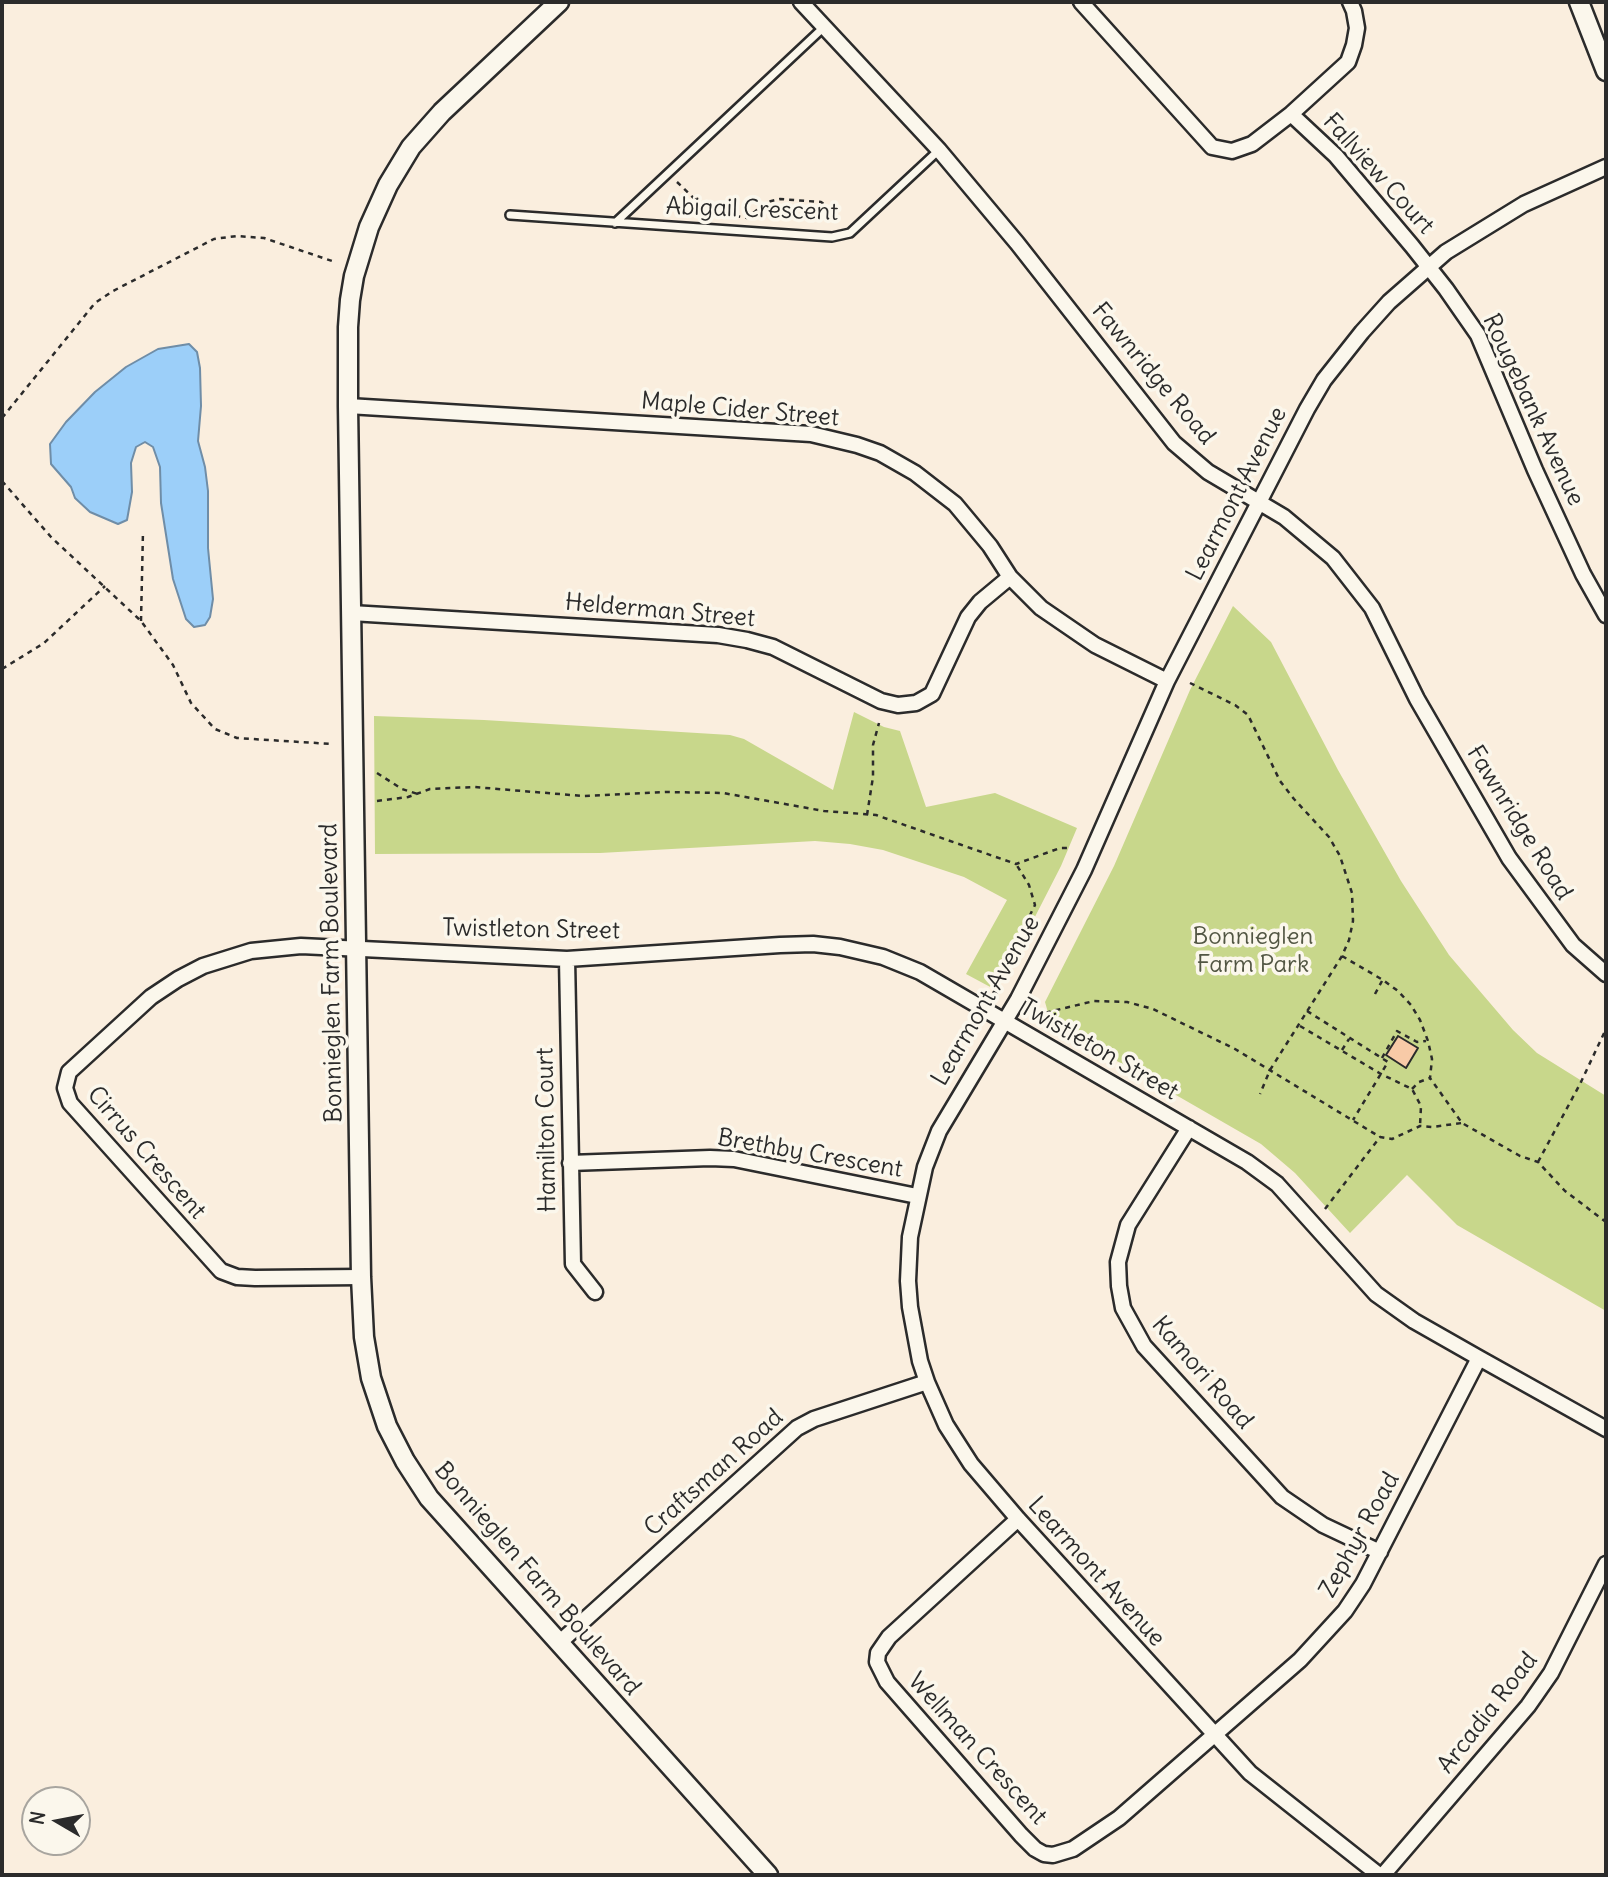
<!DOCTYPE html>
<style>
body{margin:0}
#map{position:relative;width:1608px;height:1877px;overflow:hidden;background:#faeede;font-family:Delius,sans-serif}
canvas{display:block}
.frame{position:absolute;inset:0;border:4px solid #2b2b2b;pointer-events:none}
.north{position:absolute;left:21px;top:1786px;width:70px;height:70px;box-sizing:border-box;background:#fbf7ec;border:2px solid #a8a59f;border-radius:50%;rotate:280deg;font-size:19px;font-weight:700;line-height:28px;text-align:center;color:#2b2b2b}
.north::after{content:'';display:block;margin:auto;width:24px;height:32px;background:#2b2b2b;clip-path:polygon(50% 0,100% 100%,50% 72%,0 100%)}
</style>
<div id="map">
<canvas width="1608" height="1877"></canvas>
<div class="frame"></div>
<div class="north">N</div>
</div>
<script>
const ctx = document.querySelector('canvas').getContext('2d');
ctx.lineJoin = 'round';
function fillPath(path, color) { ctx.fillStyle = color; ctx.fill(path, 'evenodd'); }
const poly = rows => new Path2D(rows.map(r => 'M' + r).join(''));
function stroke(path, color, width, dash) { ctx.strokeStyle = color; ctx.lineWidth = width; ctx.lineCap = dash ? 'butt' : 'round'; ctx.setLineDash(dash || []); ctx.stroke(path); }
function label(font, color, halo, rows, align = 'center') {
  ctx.font = font + ' Delius,sans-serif'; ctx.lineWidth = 7; ctx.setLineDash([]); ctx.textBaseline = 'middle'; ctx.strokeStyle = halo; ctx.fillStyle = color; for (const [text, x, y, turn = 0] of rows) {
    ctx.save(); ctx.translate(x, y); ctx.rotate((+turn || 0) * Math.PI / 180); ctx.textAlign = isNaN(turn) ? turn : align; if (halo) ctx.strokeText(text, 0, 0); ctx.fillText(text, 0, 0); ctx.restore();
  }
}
const green = poly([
 [1233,606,1271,642,1338,770,1401,881,1449,955,1513,1030,1537,1053,1606,1096,1606,1311,1457,1225,1407,1175,1350,1233,1295,1173,1261,1144,1051,1023,1045,1002,1114,866,1190,690],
 [854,712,884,727,900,731,926,807,995,793,1077,828,1061,866,998,989,994,989,966,974,1007,900,964,877,883,850,850,844,815,841,600,853,375,854,374,716,484,720,730,735,744,739,833,790]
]);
const water = poly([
 [189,344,197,352,200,368,201,406,198,441,205,467,208,491,208,548,213,599,210,617,205,625,194,627,186,619,173,579,161,503,160,467,153,447,145,442,136,447,131,463,132,492,127,520,118,524,90,512,75,498,71,487,51,464,50,444,66,422,95,392,126,367,158,349,189,344]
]);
const building = poly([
 [1398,1036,1418,1048,1406,1068,1386,1055,1398,1036]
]);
const path = poly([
 [677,182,705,209,711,211,747,218,767,202,780,199,821,202,833,211,837,223],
 [2,418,95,303,113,291,214,239,237,236,264,238,335,262],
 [2,481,51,537,141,621,173,665,191,703,215,729,237,738,332,744],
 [141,621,143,531],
 [2,669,44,643,105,586],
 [1190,683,1235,705,1248,715,1280,781,1294,799,1329,837,1340,856,1352,893,1353,921,1349,940,1342,956,1270,1070,1260,1094],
 [377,773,402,789,418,794],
 [377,801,408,797,430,789,474,787,583,796,667,792,723,793,824,811,876,815,1016,864,1060,848,1071,848],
 [867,815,873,777,873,745,879,723],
 [1342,956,1383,980,1398,991,1411,1005,1420,1020,1428,1041,1432,1059,1430,1078,1462,1123,1520,1156,1538,1162,1565,1191,1606,1222],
 [997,994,992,991,1035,905,1029,885,1016,864],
 [1375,994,1382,981],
 [1307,1011,1388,1062,1353,1120],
 [1036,1015,1094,1001,1127,1002,1153,1009,1235,1049,1380,1137],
 [1300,1026,1381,1074,1412,1089,1421,1106,1420,1126],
 [1342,1050,1349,1039],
 [1382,1058,1397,1031,1417,1042,1426,1041],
 [1412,1089,1419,1082,1430,1078],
 [1538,1162,1580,1084,1606,1029],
 [1325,1209,1380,1137,1392,1139,1420,1126,1432,1127,1462,1123]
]);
const service = poly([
 [510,215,832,237,850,233,939,150],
 [615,223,824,27]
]);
const minor = poly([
 [801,2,939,150,1017,243,1174,443,1208,472,1284,517,1333,558,1372,608,1417,699,1509,858,1573,945,1606,974],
 [1081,2,1212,147,1232,151,1252,144,1291,114,1348,62,1354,45,1357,28,1354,11,1350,2],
 [1291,114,1336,156,1412,246,1446,289,1478,335,1535,470,1583,574,1606,615],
 [348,406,811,434,857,445,880,453,915,473,955,504,990,546,1010,577,1041,608,1095,645,1167,681],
 [351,613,718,635,747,640,773,647,881,701,898,705,916,703,932,694,968,617,980,602,1010,577],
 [567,959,573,1264,595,1292],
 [1189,1128,1128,1225,1118,1262,1119,1286,1123,1308,1144,1346,1282,1497,1323,1525,1380,1552],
 [570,1163,710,1158,734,1159,917,1196],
 [361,1277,255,1278,237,1277,221,1271,70,1103,65,1088,69,1072,151,997,178,979,203,966,251,951,301,946,567,959,780,945,813,944,840,947,883,957,920,972,1247,1162,1277,1184,1376,1294,1414,1321,1479,1358,1606,1429],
 [1018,1519,889,1637,878,1653,877,1662,887,1682,1021,1835,1035,1849,1044,1854,1053,1855,1073,1849,1119,1818,1300,1660,1345,1611,1363,1584,1479,1358],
 [559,1643,797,1428,814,1419,927,1382],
 [1379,1875,1250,1773,1018,1519,971,1464,946,1425,927,1382,920,1361,910,1307,908,1281,910,1237,925,1167,939,1131,1018,999,1084,870,1167,681,1307,409,1324,380,1362,332,1389,302,1446,252,1524,204,1606,167],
 [1383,1875,1528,1706,1551,1673,1606,1564]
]);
const tertiary = poly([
 [559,2,442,112,411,147,388,185,369,227,354,276,350,300,348,327,348,406,361,1277,364,1337,371,1378,387,1426,405,1461,429,1498,768,1875],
 [1579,2,1606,71]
]);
const streetNames = [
 ["Fallview Court",1378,174,48],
 ["Abigail Crescent",752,210,2],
 ["Fawnridge Road",1153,374,50],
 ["Maple Cider Street",740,410,5],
 ["Rougebank Avenue",1533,410,65],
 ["Learmont Avenue",1237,494,-63],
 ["Helderman Street",660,611,5],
 ["Fawnridge Road",1519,823,58],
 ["Twistleton Street",531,930,1],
 ["Bonnieglen Farm Boulevard",332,973,-91],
 ["Learmont Avenue",986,1001,-60],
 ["Twistleton Street",1099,1050,30],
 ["Hamilton Court",547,1130,-91],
 ["Cirrus Crescent",146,1153,49],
 ["Brethby Crescent",810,1154,10],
 ["Kamori Road",1202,1373,49],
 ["Craftsman Road",714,1473,-42],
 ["Zephyr Road",1360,1535,-61],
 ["Learmont Avenue",1096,1572,48],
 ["Bonnieglen Farm Boulevard",537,1579,49],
 ["Arcadia Road",1488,1713,-52],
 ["Wellman Crescent",977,1749,48]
];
const parkNames = [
 ["Bonnieglen",1253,937],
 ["Farm Park",1253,965]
];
fillPath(green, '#c8d78b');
fillPath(water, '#9ccff9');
stroke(water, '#6f8da7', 2);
fillPath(building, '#f8caa7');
stroke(building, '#2b2b2b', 2);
stroke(service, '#2b2b2b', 12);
stroke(minor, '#2b2b2b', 19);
stroke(tertiary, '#2b2b2b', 23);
stroke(path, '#2b2b2b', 2.5, [5, 5]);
stroke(service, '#fbf7ec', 7);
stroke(minor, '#fbf7ec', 14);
stroke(tertiary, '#fbf7ec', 18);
label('24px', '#2b2b2b', '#fbf7ec', streetNames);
label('24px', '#525643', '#fbf7ec', parkNames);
</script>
